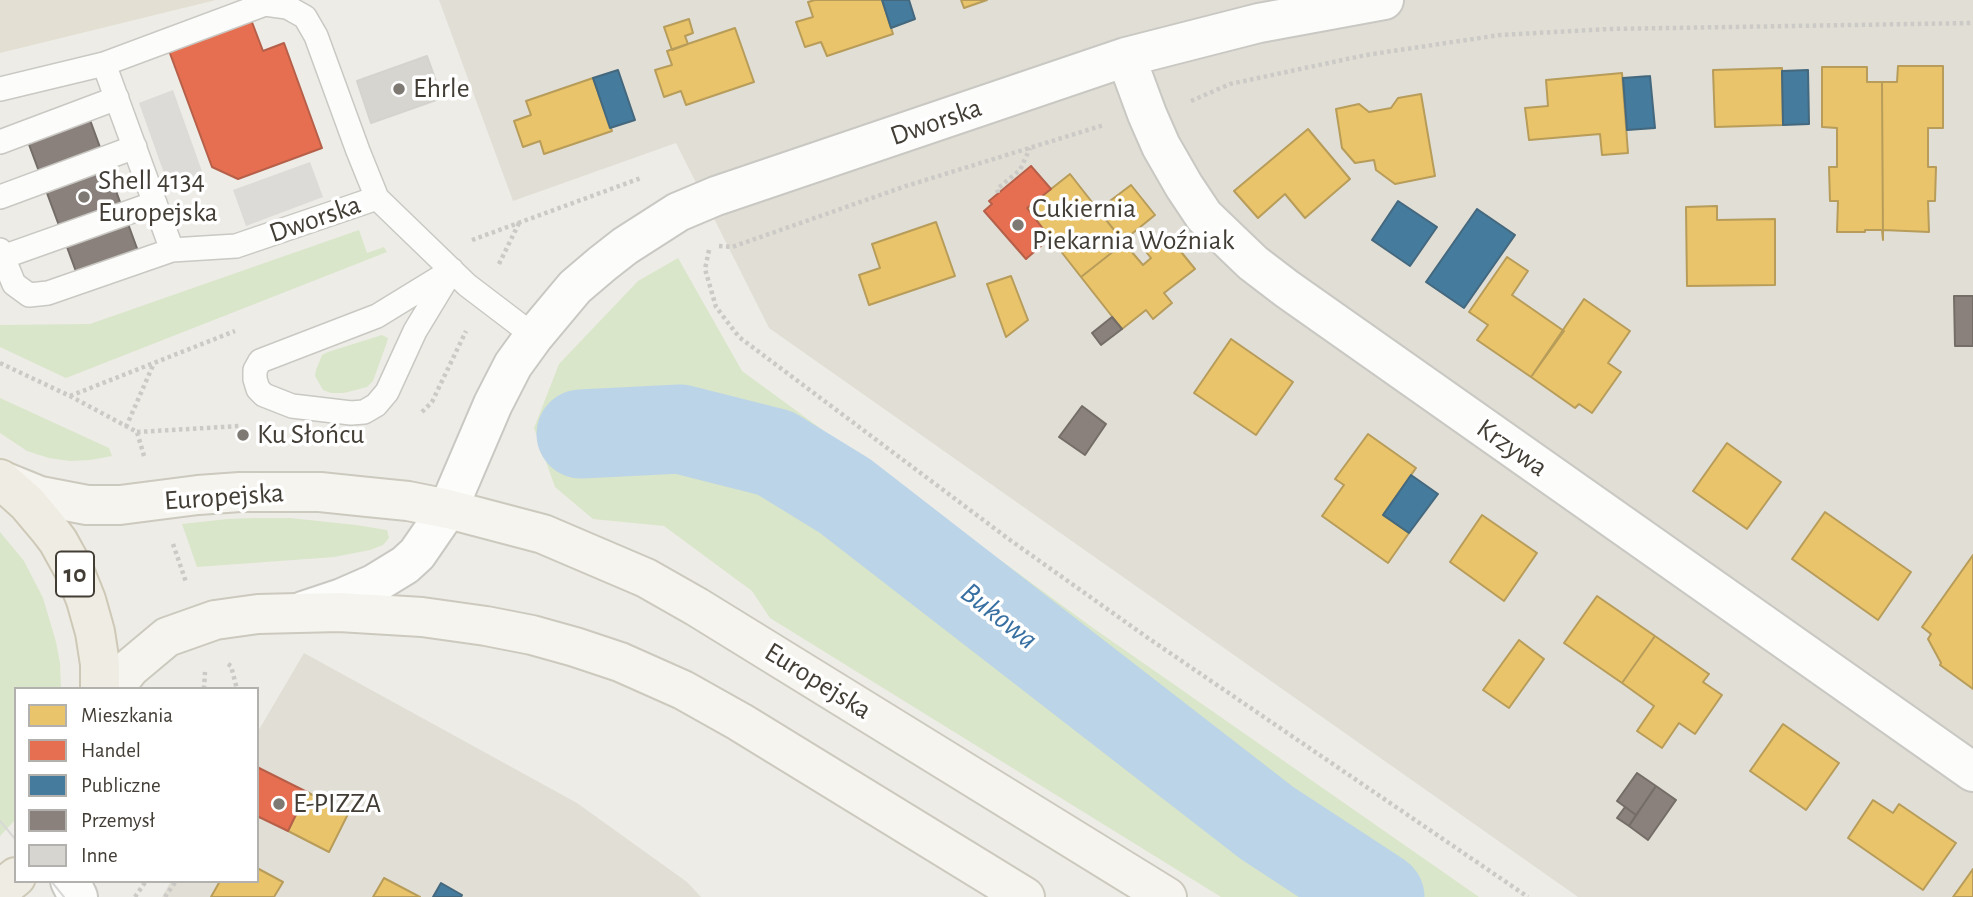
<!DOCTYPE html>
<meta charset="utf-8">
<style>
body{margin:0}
#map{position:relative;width:1973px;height:897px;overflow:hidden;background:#edece7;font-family:"Alegreya Sans",sans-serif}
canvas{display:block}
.legend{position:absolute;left:14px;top:687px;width:245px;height:196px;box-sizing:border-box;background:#fff;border:2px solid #b3b1ae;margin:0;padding:9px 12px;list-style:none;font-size:21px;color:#423d35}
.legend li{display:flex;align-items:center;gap:14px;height:35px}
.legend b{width:35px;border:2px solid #b3b1ae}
</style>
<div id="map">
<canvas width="1973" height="897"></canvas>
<ul class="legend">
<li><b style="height:19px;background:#e9c46a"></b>Mieszkania</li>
<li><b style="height:19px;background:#e76f51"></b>Handel</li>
<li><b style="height:19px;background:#457b9d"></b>Publiczne</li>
<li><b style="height:19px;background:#8a817c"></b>Przemysł</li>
<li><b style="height:19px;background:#d6d5d0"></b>Inne</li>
</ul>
</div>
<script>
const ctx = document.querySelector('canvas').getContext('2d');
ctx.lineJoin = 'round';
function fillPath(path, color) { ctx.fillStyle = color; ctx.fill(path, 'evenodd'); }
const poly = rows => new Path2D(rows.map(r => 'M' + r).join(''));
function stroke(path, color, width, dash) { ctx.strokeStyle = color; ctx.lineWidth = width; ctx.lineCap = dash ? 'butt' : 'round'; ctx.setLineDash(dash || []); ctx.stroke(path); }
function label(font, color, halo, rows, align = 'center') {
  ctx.font = font + ' "Alegreya Sans",sans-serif'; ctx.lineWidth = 7; ctx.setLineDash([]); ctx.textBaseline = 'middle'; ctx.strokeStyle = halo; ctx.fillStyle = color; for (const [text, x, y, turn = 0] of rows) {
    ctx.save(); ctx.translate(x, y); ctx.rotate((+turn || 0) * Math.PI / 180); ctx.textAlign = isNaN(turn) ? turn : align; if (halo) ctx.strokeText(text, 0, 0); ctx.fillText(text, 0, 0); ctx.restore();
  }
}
const residential = poly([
 [439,0,1973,0,1973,897,1578,897,769,328,676,143,513,201],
 [304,653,577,803,687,882,701,897,162,897,171,881,257,881,257,733]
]);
const education = poly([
 [0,0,216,0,0,53]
]);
const green = poly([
 [359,230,367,253,384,247,387,252,66,378,0,347,0,325,90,324],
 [678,258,742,371,1093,628,1479,897,1221,897,770,618,752,591,664,526,593,519,555,487,534,428,559,364,638,281],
 [382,335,388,338,387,342,373,381,367,387,344,393,331,393,323,390,315,376,316,370,322,355,328,352],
 [0,398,109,448,112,456,90,460,70,461,49,458,27,451,0,433],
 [257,518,290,518,356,525,387,530,389,538,383,545,370,550,334,557,197,567,182,524,228,519],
 [0,532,24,561,43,598,56,642,60,663,61,689,16,689,16,819,0,836]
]);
const parking = poly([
 [173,90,204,177,170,190,139,103],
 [310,162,323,197,246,226,233,190]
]);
const homes = poly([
 [815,0,882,0,893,34,827,56,821,42,805,47,796,22,813,17,808,2,815,0],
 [961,0,987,0,964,8,961,0],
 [689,19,693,33,685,36,688,44,672,50,664,27,689,19],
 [735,28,754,82,686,105,681,91,664,97,655,70,672,65,667,51,735,28],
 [1898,66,1943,66,1943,128,1928,128,1928,167,1936,167,1935,201,1928,201,1929,232,1883,230,1883,240,1882,82,1897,82,1898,66],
 [1822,67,1867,67,1867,82,1882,82,1883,240,1882,230,1865,230,1865,232,1837,232,1838,201,1830,201,1829,167,1837,167,1837,128,1822,127,1822,67],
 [1782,68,1783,125,1715,127,1713,70,1782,68],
 [1622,73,1628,153,1602,155,1600,134,1529,140,1525,108,1548,106,1546,80,1622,73],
 [593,78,612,131,544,154,540,141,523,147,514,121,531,115,526,101,593,78],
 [1421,94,1435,176,1395,184,1376,170,1374,160,1355,163,1342,148,1336,109,1359,104,1369,112,1391,108,1398,98,1421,94],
 [1308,129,1350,179,1305,218,1285,194,1258,218,1234,191,1308,129],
 [1070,174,1124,243,1081,277,1027,208,1070,174],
 [1131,185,1155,215,1123,241,1098,210,1131,185],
 [1717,206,1717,220,1775,219,1775,285,1687,286,1686,207,1717,206],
 [936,222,955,276,869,305,859,275,880,268,872,244,936,222],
 [1160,234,1168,245,1173,242,1195,269,1164,293,1172,303,1153,319,1146,310,1122,329,1081,277,1124,243,1143,265,1151,258,1143,248,1160,234],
 [1507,257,1528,271,1512,295,1564,331,1531,377,1477,340,1488,325,1469,312,1507,257],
 [1011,276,1028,320,1006,337,987,284,1011,276],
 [1584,299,1630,331,1608,363,1621,372,1592,413,1579,404,1575,408,1531,377,1584,299],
 [1231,339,1293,382,1256,435,1194,393,1231,339],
 [1368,434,1416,468,1383,515,1409,533,1388,563,1322,516,1344,485,1335,479,1368,434],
 [1727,443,1781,482,1747,529,1693,491,1727,443],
 [1825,512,1911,572,1878,620,1792,559,1825,512],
 [1482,515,1537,553,1504,601,1450,562,1482,515],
 [1973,555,1973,689,1940,665,1941,663,1928,639,1931,634,1922,627,1973,555],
 [1597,596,1655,636,1622,683,1564,643,1597,596],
 [1655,636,1709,674,1703,682,1722,695,1695,734,1679,723,1662,748,1637,731,1654,706,1622,683,1655,636],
 [1519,640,1544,659,1509,708,1483,690,1519,640],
 [1783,724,1839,763,1806,810,1750,771,1783,724],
 [307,792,348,814,329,852,288,831,307,792],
 [1873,800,1893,813,1899,804,1956,843,1923,890,1848,838,1873,800],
 [257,868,283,882,274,897,211,897,220,881,257,881,257,868],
 [1973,869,1973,897,1953,897,1973,869],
 [384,878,420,897,373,897,384,878]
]);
const shops = poly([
 [250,17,263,51,284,43,322,148,238,179,212,167,168,48,250,17],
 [1031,166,1051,189,1027,208,1050,238,1026,259,984,211,992,204,989,201,1031,166],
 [257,767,307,792,288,831,259,817,257,820,257,767]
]);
const public = poly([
 [882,0,909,0,915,19,891,28,882,0],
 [618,70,635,120,610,128,593,78,618,70],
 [1808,70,1809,124,1783,125,1782,71,1808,70],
 [1650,76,1655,128,1627,130,1623,78,1650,76],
 [1398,201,1437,227,1410,266,1372,240,1398,201],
 [1477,209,1515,235,1464,308,1426,282,1477,209],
 [1411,475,1438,494,1409,533,1383,515,1411,475],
 [441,883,462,895,461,897,433,897,441,883]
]);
const industry = poly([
 [86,109,142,262,81,285,24,131,86,109],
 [1954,296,1973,296,1973,346,1955,346,1954,296],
 [1112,317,1122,329,1101,345,1092,333,1112,317],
 [1082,406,1106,424,1085,455,1059,437,1082,406],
 [1637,773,1656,786,1636,815,1617,801,1637,773],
 [1656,786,1676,800,1648,840,1629,826,1656,786],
 [1625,807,1636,815,1629,826,1617,818,1625,807]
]);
const river = poly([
 [581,434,680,429,775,453,845,496,1267,823,1380,897]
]);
const building = poly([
 [427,56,442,98,371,123,357,81,427,56]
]);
const path = poly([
 [1191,101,1230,84,1366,55,1500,35,1609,29,1973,23],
 [998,193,997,189,1020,170,1030,148],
 [472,240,641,178],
 [719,246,732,247,906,186,1104,125],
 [709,250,705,269,716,307,739,337,1010,540,1148,638,1528,897],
 [499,264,519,223],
 [0,363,70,396,137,432,144,456],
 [70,396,235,331],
 [422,412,432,402,466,331],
 [126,427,154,363],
 [137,432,240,426],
 [173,544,186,582],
 [228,664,231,666,237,689],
 [204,689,205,672],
 [135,897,146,881],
 [165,897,176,881]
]);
const service = poly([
 [104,64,265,4,287,7,305,17,316,36,358,151,377,198],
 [0,89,104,64,172,250,236,246,377,198,467,285,534,336],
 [0,142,117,98],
 [0,197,135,147],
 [0,250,14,284,29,295,48,293,172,250],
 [3,257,155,203],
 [452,270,415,331,387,392,376,405,364,412,351,413,292,406,264,395,258,389,255,379,255,370,260,361,377,316,452,270]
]);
const minor = poly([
 [1126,57,1147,114,1161,146,1184,186,1204,216,1253,263,1287,289,1973,772],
 [303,611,342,598,374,584,405,565,417,554,448,509,493,404,513,365,534,336,575,287,602,264,625,246,678,212,716,196,1126,57,1259,23,1384,0]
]);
const tertiary = poly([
 [70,881,78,897]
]);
const secondary = poly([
 [3,481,40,496,87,505,120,505,198,495,240,492,320,492,368,497,408,501,448,509,543,534,646,578,697,607,1167,897],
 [113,689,130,668,167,637,215,620,258,614,339,612,422,617,486,626,532,635,575,647,620,662,683,690,740,722,1025,897]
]);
const primary = poly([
 [0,479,27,503,48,528,58,541,74,570,86,600,95,632,100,664,100,689],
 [0,890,16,877]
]);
const tram = poly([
 [0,821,16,840],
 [51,881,64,897]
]);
const markers = [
 [399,89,7,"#7e7a73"],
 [84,197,7,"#7e7a73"],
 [1018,225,7,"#7e7a73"],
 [243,435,7,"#7e7a73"],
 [279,804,7,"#7e7a73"]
];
const shields = [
 [75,574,38]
];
const shieldNames = [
 ["10",75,574]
];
const poiNames = [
 ["Ehrle",413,89],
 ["Shell 4134",98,181],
 ["Europejska",98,213],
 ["Cukiernia",1032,209],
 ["Piekarnia Woźniak",1032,241],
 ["Ku Słońcu",257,435],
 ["E-PIZZA",293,804]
];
const streetNames = [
 ["Dworska",936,122,-19],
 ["Dworska",315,219,-19],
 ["Krzywa",1512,448,35],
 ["Europejska",224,497,-4],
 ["Europejska",818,681,32]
];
const waterNames = [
 ["Bukowa",999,616,38]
];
fillPath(residential, '#e1ded5');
fillPath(education, '#e3dfd3');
fillPath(green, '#d9e6c9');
fillPath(parking, '#dcdbd7');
fillPath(homes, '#e9c46a');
stroke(homes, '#b79c5a', 2);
fillPath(shops, '#e76f51');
stroke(shops, '#b66049', 2);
fillPath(public, '#457b9d');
stroke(public, '#44687e', 2);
fillPath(industry, '#8a817c');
stroke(industry, '#746d67', 2);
stroke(river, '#bbd4e8', 89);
fillPath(building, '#d6d5d0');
stroke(building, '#d5d3cd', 2);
stroke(service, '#c9c8c3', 26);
stroke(minor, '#c9c8c3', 42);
stroke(tertiary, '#c9c8c3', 42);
stroke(secondary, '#ccc9be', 42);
stroke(primary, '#cec8b6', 42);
stroke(path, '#cccac6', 4.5, [3.5, 3.5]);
stroke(service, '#fcfcfb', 23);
stroke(minor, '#fcfcfb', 38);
stroke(tertiary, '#fcfcfb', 38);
stroke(secondary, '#f5f4ee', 38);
stroke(primary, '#efece3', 38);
stroke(tram, '#d8d8d7', 2);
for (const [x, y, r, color] of markers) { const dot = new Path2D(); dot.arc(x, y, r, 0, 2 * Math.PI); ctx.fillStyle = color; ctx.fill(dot); stroke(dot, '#fff', 2.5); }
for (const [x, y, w] of shields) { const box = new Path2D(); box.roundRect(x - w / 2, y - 22.5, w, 45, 5); ctx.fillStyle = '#fff'; ctx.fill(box); stroke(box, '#423d35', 2); }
label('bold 26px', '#423d35', null, shieldNames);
label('28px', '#423d35', '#fff', poiNames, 'left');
label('28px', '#423d35', '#fff', streetNames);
label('italic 30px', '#3970a2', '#fff', waterNames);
</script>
